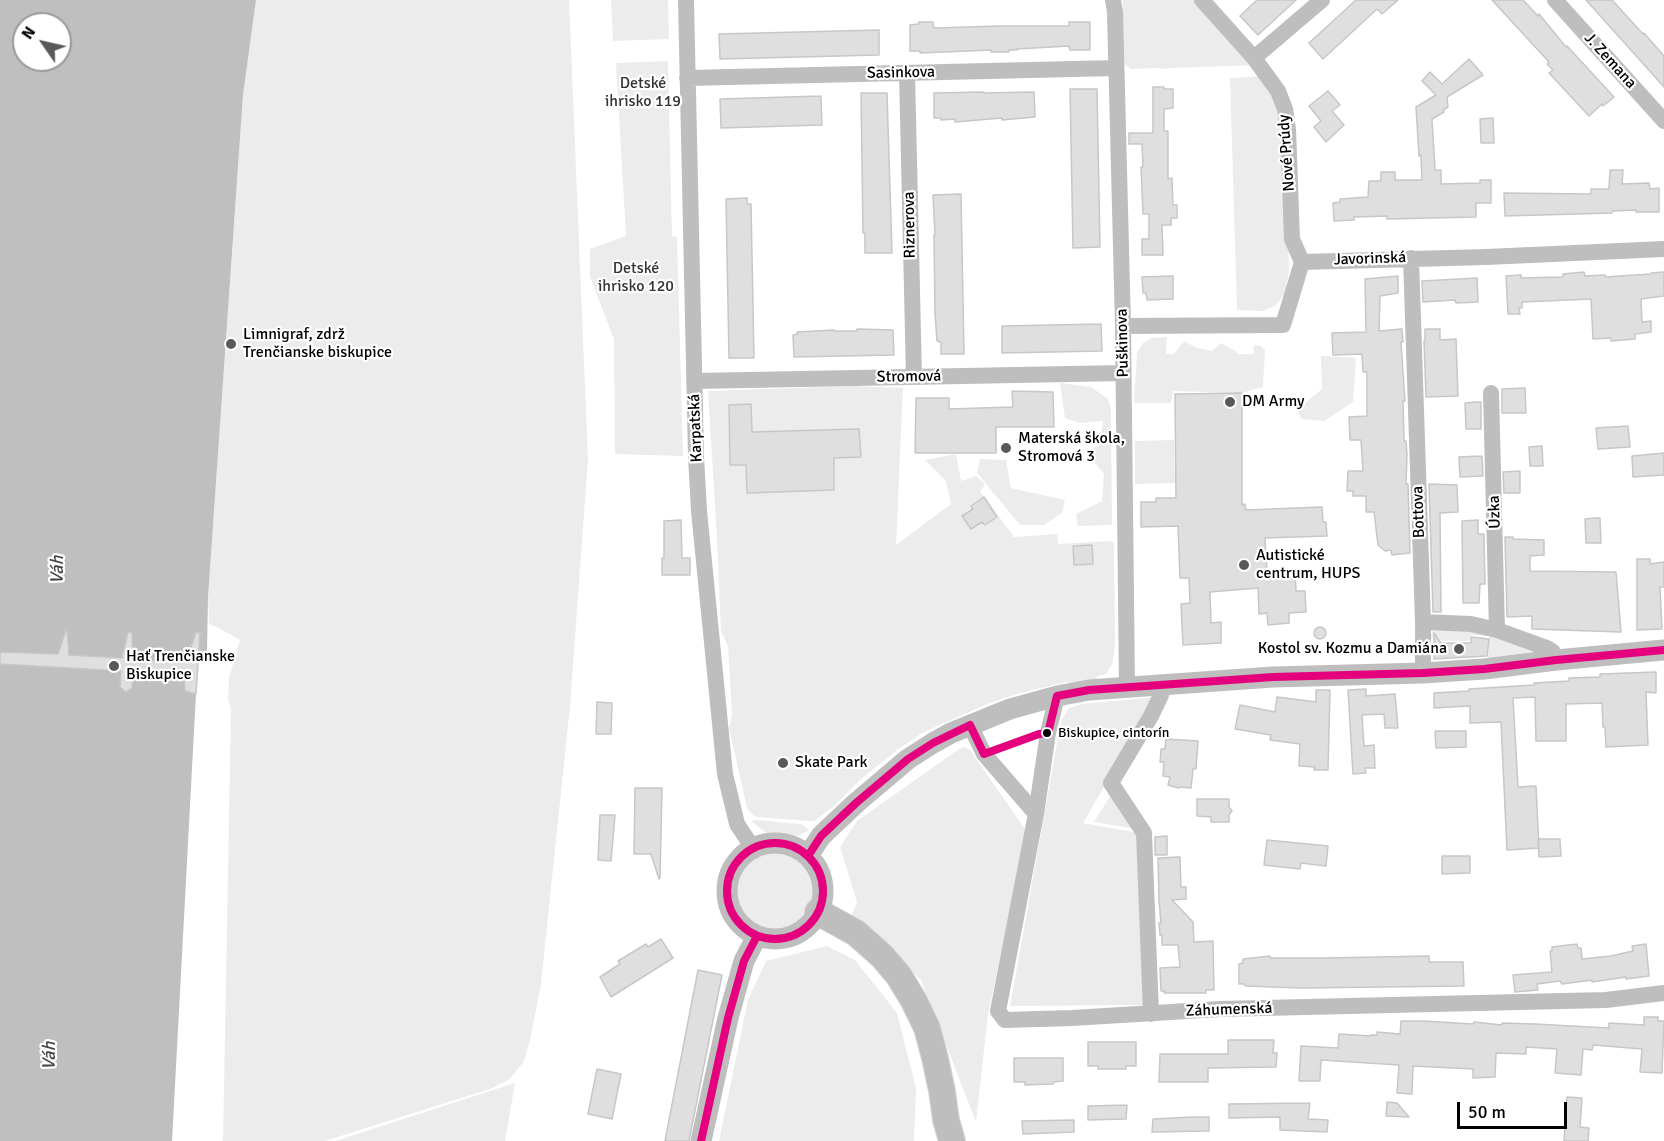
<!DOCTYPE html>
<meta charset="utf-8">
<style>
body{margin:0}
#map{position:relative;width:1664px;height:1141px;overflow:hidden;background:#fff;font-family:Signika,sans-serif}
canvas{display:block}
.north{position:absolute;left:12px;top:12px;width:60px;height:60px;box-sizing:border-box;background:#fff;border:2px solid #999;border-radius:50%;rotate:304deg;font-size:16px;font-weight:700;line-height:24px;text-align:center;color:#000}
.north::after{content:'';display:block;margin:auto;width:21px;height:27px;background:#595959;clip-path:polygon(50% 0,100% 100%,50% 72%,0 100%)}
.scale{position:absolute;left:1457px;top:1102px;width:110px;height:27px;box-sizing:border-box;border:3px solid #000;border-top:0;padding-left:8px;font-size:18px;line-height:21px;white-space:nowrap;color:#000;-webkit-text-stroke:4px #fff;paint-order:stroke}
</style>
<div id="map">
<canvas width="1664" height="1141"></canvas>
<div class="north">N</div>
<div class="scale">50 m</div>
</div>
<script>
const ctx = document.querySelector('canvas').getContext('2d');
ctx.lineJoin = 'round';
function fillPath(path, color) { ctx.fillStyle = color; ctx.fill(path, 'evenodd'); }
const poly = rows => new Path2D(rows.map(r => 'M' + r).join(''));
function stroke(path, color, width, dash) { ctx.strokeStyle = color; ctx.lineWidth = width; ctx.lineCap = dash ? 'butt' : 'round'; ctx.setLineDash(dash || []); ctx.stroke(path); }
function label(font, color, halo, rows, align = 'center') {
  ctx.font = font + ' Signika,sans-serif'; ctx.lineWidth = 4.5; ctx.setLineDash([]); ctx.textBaseline = 'middle'; ctx.strokeStyle = halo; ctx.fillStyle = color; for (const [text, x, y, turn = 0] of rows) {
    ctx.save(); ctx.translate(x, y); ctx.rotate((+turn || 0) * Math.PI / 180); ctx.textAlign = isNaN(turn) ? turn : align; if (halo) ctx.strokeText(text, 0, 0); ctx.fillText(text, 0, 0); ctx.restore();
  }
}
const green = poly([
 [256,0,569,0,588,459,570,706,541,984,530,1040,524,1061,510,1079,490,1089,325,1141,223,1141,231,709,228,699,229,678,240,640,217,627,209,624,208,597,243,95],
 [611,0,668,0,669,39,613,41],
 [1123,0,1196,0,1256,65,1170,68,1167,69,1156,68,1130,69,1122,61],
 [668,61,672,236,677,237,683,456,615,454,614,339,590,277,590,249,626,236,616,63],
 [1268,76,1286,116,1289,271,1285,293,1275,306,1262,311,1237,310,1230,78],
 [1167,337,1166,354,1174,354,1184,341,1197,348,1212,351,1221,343,1237,352,1237,354,1254,354,1254,345,1261,346,1265,350,1263,387,1241,393,1173,391,1171,403,1134,403,1137,353,1143,343,1152,338],
 [1321,356,1356,358,1353,402,1324,421,1301,419,1298,409,1322,389],
 [1060,383,1091,387,1108,399,1111,410,1112,525,1078,526,1076,514,1102,501,1104,474,1087,453,1100,444,1103,421,1080,423,1065,418],
 [853,386,903,388,896,545,951,504,946,481,925,460,956,454,961,481,977,476,985,485,980,491,1014,537,1057,534,1058,544,1110,541,1114,543,1115,646,1112,665,1106,674,1098,676,1096,679,1078,685,1066,682,1017,694,987,704,922,733,897,750,859,781,833,807,814,821,810,821,757,817,753,815,747,808,729,728,732,715,728,646,721,631,717,539,708,391],
 [1174,440,1175,483,1135,484,1135,441],
 [980,459,1006,460,1011,488,1065,500,1062,513,1044,525,1020,525,977,473],
 [1433,631,1490,632,1548,650,1488,658,1489,636,1471,635,1469,641,1442,641,1436,635,1428,641],
 [1156,697,1083,823,1139,833,1145,1005,1010,1006,1061,721,1069,708,1082,704],
 [965,747,970,750,1027,832,988,1014,976,1122,921,980,852,915,857,902,840,847,857,821,959,749],
 [1112,793,1137,829,1094,822],
 [754,820,801,824,809,830,798,836,781,836,765,832,751,821],
 '735 891a39 39 0 1 1 78 0a39 39 0 1 1-78 0Z',
 [827,946,855,960,897,1013,916,1088,914,1141,719,1141,748,1000,766,961],
 [515,1083,505,1141,335,1141]
]);
const water = poly([
 [0,0,256,0,243,95,208,597,207,652,199,652,196,694,172,1141,0,1141],
 [24,24,60,24,60,60,24,60]
]);
const building = poly([
 [1257,0,1296,0,1258,35,1240,16,1257,0],
 [1356,0,1398,0,1382,14,1377,9,1323,59,1309,43,1356,0],
 [1492,0,1523,0,1538,16,1539,14,1566,47,1567,46,1614,97,1603,106,1602,104,1589,116,1549,73,1553,70,1547,64,1549,62,1492,0],
 [1586,0,1612,0,1643,34,1644,33,1664,56,1664,87,1586,0],
 [919,22,933,22,933,27,936,28,999,26,1069,26,1069,22,1090,22,1090,50,1070,50,1069,46,1017,49,1017,50,1009,50,1009,52,991,52,991,50,920,53,920,51,910,51,910,25,919,24,919,22],
 [879,30,879,55,720,59,719,34,879,30],
 [1469,59,1483,75,1447,97,1448,107,1443,110,1444,112,1432,119,1435,170,1441,170,1441,184,1480,183,1480,180,1491,180,1491,203,1476,203,1476,217,1387,219,1387,216,1354,217,1354,220,1334,221,1333,203,1340,202,1340,199,1368,197,1369,181,1381,181,1381,172,1395,172,1395,180,1422,180,1421,155,1419,156,1416,107,1436,95,1422,81,1430,72,1442,84,1469,59],
 [1153,87,1164,87,1164,89,1173,89,1173,108,1164,109,1164,131,1168,131,1168,179,1172,178,1173,205,1177,205,1177,218,1171,218,1171,225,1162,225,1163,255,1142,255,1142,239,1149,239,1149,214,1143,214,1141,167,1143,167,1142,144,1129,144,1129,133,1153,133,1153,87],
 [1070,89,1097,89,1100,247,1073,248,1070,89],
 [1328,91,1340,105,1332,111,1344,125,1326,142,1314,127,1321,121,1309,106,1328,91],
 [984,92,984,93,1034,92,1035,117,1002,120,1002,118,955,122,955,119,941,120,941,118,934,118,934,93,984,92],
 [861,93,887,93,892,253,865,253,865,233,863,233,861,93],
 [821,96,822,125,721,128,720,99,821,96],
 [1493,118,1494,143,1481,143,1480,119,1493,118],
 [1610,170,1623,170,1622,184,1649,183,1650,189,1659,188,1659,212,1636,212,1636,210,1613,211,1612,213,1505,216,1504,193,1591,194,1591,189,1609,189,1610,170],
 [961,194,964,354,941,354,941,342,937,341,935,314,934,235,935,235,933,195,961,194],
 [747,198,747,204,751,204,754,358,729,358,726,199,747,198],
 [1584,272,1585,276,1605,275,1605,277,1651,274,1651,273,1664,272,1664,296,1641,299,1642,322,1651,321,1651,332,1635,334,1635,339,1611,341,1611,338,1593,339,1591,299,1522,302,1522,308,1519,308,1520,314,1508,314,1506,276,1521,275,1521,278,1563,277,1563,274,1584,272],
 [1173,276,1173,299,1147,300,1146,293,1143,293,1142,277,1173,276],
 [1398,276,1398,293,1380,296,1379,331,1402,329,1403,342,1401,342,1405,401,1403,401,1404,441,1406,441,1407,454,1406,484,1408,484,1410,553,1392,555,1391,550,1385,551,1378,545,1374,512,1366,512,1366,496,1353,496,1353,491,1347,491,1348,471,1363,471,1361,440,1350,440,1349,417,1367,416,1367,372,1363,372,1362,354,1333,355,1332,333,1366,332,1365,279,1398,276],
 [1477,278,1478,302,1456,303,1455,300,1423,302,1422,281,1477,278],
 [1101,324,1102,351,1002,353,1002,326,1101,324],
 [857,329,893,330,894,355,794,357,793,335,798,334,797,332,834,330,834,331,857,331,857,329],
 [1425,329,1440,329,1440,340,1456,339,1458,396,1426,397,1424,341,1425,340,1425,329],
 [1525,388,1526,413,1502,413,1502,389,1525,388],
 [1012,391,1053,392,1054,427,996,427,996,453,915,453,916,398,949,398,949,409,1013,407,1012,391],
 [1242,393,1242,505,1245,504,1246,510,1322,507,1323,522,1326,522,1327,536,1265,538,1267,572,1295,570,1296,591,1305,591,1306,612,1289,613,1289,623,1268,625,1267,613,1259,614,1258,588,1210,592,1211,623,1221,622,1221,643,1183,645,1181,604,1190,603,1189,578,1180,578,1178,526,1141,527,1141,502,1156,502,1156,498,1176,498,1175,394,1242,393],
 [1476,402,1481,402,1481,429,1466,429,1465,403,1476,402],
 [751,404,752,432,859,429,861,457,834,458,834,490,747,493,746,465,730,465,729,405,751,404],
 [1628,426,1630,447,1598,449,1596,428,1628,426],
 [1542,446,1543,466,1530,466,1529,447,1542,446],
 [1664,453,1664,475,1633,477,1632,456,1664,453],
 [1482,456,1483,476,1460,477,1459,457,1482,456],
 [1520,471,1520,493,1504,493,1503,472,1520,471],
 [1429,484,1457,485,1458,512,1440,513,1441,612,1433,612,1429,484],
 [984,497,997,517,985,525,982,522,971,529,962,516,973,509,971,506,984,497],
 [1594,518,1600,518,1601,543,1586,543,1585,519,1594,518],
 [681,520,682,558,690,558,690,575,662,575,662,558,664,558,664,521,681,520],
 [1478,520,1478,534,1484,534,1485,584,1480,584,1479,603,1463,603,1462,521,1478,520],
 [1505,537,1513,537,1513,539,1544,540,1544,555,1530,556,1530,571,1616,572,1621,632,1532,629,1532,616,1507,617,1505,537],
 [1092,545,1093,564,1074,565,1073,546,1092,545],
 [1637,559,1650,559,1650,564,1664,562,1664,587,1660,587,1662,629,1637,630,1637,559],
 '1314 633a6 6 0 1 1 12 0a6 6 0 1 1-12 0Z',
 [66,630,67,630,69,655,122,658,128,632,132,633,133,660,186,662,196,632,200,633,196,694,185,691,184,675,133,673,132,688,126,692,120,687,121,671,0,664,0,652,58,654,66,630],
 [1434,633,1441,643,1471,643,1471,637,1489,639,1487,656,1434,659,1434,633],
 [1656,672,1656,693,1646,692,1648,745,1606,747,1605,727,1603,727,1602,703,1566,704,1566,741,1536,741,1535,697,1513,698,1518,787,1536,786,1539,848,1507,850,1501,722,1470,723,1470,706,1434,708,1434,693,1469,691,1469,689,1534,685,1534,683,1569,681,1569,678,1600,677,1600,674,1656,672],
 [1366,689,1366,696,1395,694,1398,728,1385,728,1384,714,1362,715,1364,746,1374,745,1375,768,1365,768,1366,773,1353,774,1348,690,1366,689],
 [1316,690,1330,690,1328,770,1314,770,1315,767,1299,766,1300,744,1270,740,1271,735,1235,729,1240,705,1275,712,1277,697,1316,702,1316,690],
 [597,702,612,703,611,734,596,734,597,702],
 [1435,731,1466,731,1466,747,1436,748,1435,731],
 [1166,739,1198,741,1196,769,1193,769,1191,788,1180,787,1179,788,1168,785,1170,777,1163,776,1164,762,1160,762,1161,749,1165,749,1166,739],
 [635,788,662,788,660,878,659,879,651,854,634,854,635,788],
 [1197,799,1229,799,1229,807,1232,811,1229,815,1229,822,1211,822,1211,817,1197,816,1197,799],
 [600,815,615,815,611,861,598,860,600,815],
 [1167,836,1167,855,1155,855,1155,837,1167,836],
 [1538,839,1560,839,1561,856,1539,857,1538,839],
 [1267,840,1328,846,1326,866,1301,863,1300,869,1264,865,1267,840],
 [1442,856,1470,856,1470,873,1442,874,1442,856],
 [1180,857,1181,887,1186,887,1186,899,1172,900,1193,922,1194,942,1213,941,1214,990,1206,990,1206,993,1164,993,1165,991,1161,991,1160,968,1180,967,1178,945,1162,945,1162,935,1160,935,1159,923,1161,923,1159,900,1158,858,1180,857],
 [661,939,673,958,611,997,600,977,620,964,618,961,646,944,648,947,661,939],
 [1577,944,1578,948,1581,948,1582,959,1611,956,1633,951,1632,946,1646,944,1649,976,1626,979,1626,977,1592,982,1592,980,1562,984,1560,981,1537,984,1538,990,1515,992,1513,975,1552,972,1550,951,1552,951,1552,947,1577,944],
 [1270,956,1271,958,1326,958,1429,956,1429,962,1463,962,1464,986,1301,988,1245,986,1245,984,1239,984,1239,964,1243,963,1243,959,1270,956],
 [698,970,722,975,689,1141,665,1141,698,970],
 [1644,1017,1658,1017,1658,1021,1664,1021,1662,1073,1640,1072,1642,1049,1593,1045,1592,1050,1583,1049,1581,1075,1555,1073,1557,1049,1526,1047,1526,1054,1496,1053,1495,1077,1473,1078,1473,1069,1413,1066,1412,1094,1397,1093,1399,1065,1321,1060,1320,1081,1299,1081,1301,1046,1338,1048,1339,1034,1371,1036,1371,1035,1377,1035,1377,1032,1400,1034,1401,1021,1423,1021,1473,1024,1474,1022,1502,1025,1502,1023,1535,1024,1609,1028,1609,1023,1644,1025,1644,1017],
 [1228,1040,1274,1040,1273,1053,1277,1053,1276,1067,1208,1068,1208,1082,1159,1082,1160,1054,1228,1054,1228,1040],
 [1088,1042,1136,1042,1136,1066,1126,1066,1126,1069,1098,1069,1098,1066,1088,1066,1088,1042],
 [1014,1058,1063,1058,1063,1081,1053,1082,1053,1084,1025,1085,1025,1082,1014,1082,1014,1058],
 [597,1069,621,1074,612,1119,588,1114,597,1069],
 [1567,1097,1582,1098,1580,1127,1589,1128,1588,1141,1564,1141,1567,1097],
 [1387,1102,1397,1103,1409,1117,1386,1116,1387,1102],
 [1310,1103,1308,1119,1328,1120,1327,1132,1280,1130,1280,1117,1229,1118,1229,1104,1310,1103],
 [1127,1105,1126,1119,1088,1120,1088,1106,1127,1105],
 [1193,1117,1209,1117,1209,1131,1152,1132,1153,1119,1193,1117],
 [1074,1120,1074,1132,1023,1134,1022,1121,1074,1120]
]);
const minor = poly([
 [686,0,696,456,699,511,725,774,737,824,753,848],
 [1113,0,1115,12,1123,326,1127,687],
 [1202,0,1254,58,1278,91,1285,109,1288,129,1292,239,1302,262],
 [1555,0,1664,121],
 [1254,58,1322,0],
 [907,73,914,377],
 [687,78,1116,68],
 [1411,258,1423,622,1423,673],
 [1123,326,1283,325,1302,262,1486,257,1664,249],
 [694,381,1123,373],
 [1491,393,1497,630],
 [1423,622,1471,624,1497,630,1547,648,1553,652,1556,660],
 [1057,696,1048,733,1036,814,998,1011,1005,1020,1072,1018,1220,1009,1606,1000,1664,993],
 [970,725,984,754,1036,814],
 [1151,1014,1144,833,1111,783,1151,716,1161,695,1162,685]
]);
const tertiary = poly([
 '727 891a48 48 0 1 1 96 0a48 48 0 1 1-96 0Z',
 [808,856,821,836,856,803,908,759,933,743,951,733,1010,709,1057,696,1089,690,1273,677,1423,673,1484,669,1556,660,1664,650],
 [701,1141,728,1018,744,961,757,936]
]);
const primary = poly([
 [818,912,856,933,882,956,899,976,914,1001,927,1028,935,1058,942,1091,946,1120,952,1141]
]);
const bus1 = poly([
 '727 891a48 48 0 1 1 96 0a48 48 0 1 1-96 0Z',
 [808,856,821,836,856,803,908,759,933,743,970,725,984,754,1039,734,1048,733,1057,696,1089,690,1273,677,1423,673,1484,669,1556,660,1664,650],
 [701,1141,728,1018,744,961,757,936]
]);
const markers = [
 [231,344,6,"#595959"],
 [1230,402,6,"#595959"],
 [1006,448,6,"#595959"],
 [1244,565,6,"#595959"],
 [1459,649,6,"#595959"],
 [114,666,6,"#595959"],
 [1047,733,5,"#000"],
 [783,763,6,"#595959"]
];
const busNames = [
 ["Biskupice, cintorín",1058,733]
];
const streetNames = [
 ["J. Zemana",1610,61,48],
 ["Sasinkova",901,73,-1],
 ["Nové Prúdy",1287,153,-94],
 ["Riznerova",910,225,-91],
 ["Javorinská",1370,259,-2],
 ["Puškinova",1123,343,-91],
 ["Stromová",909,377,-1],
 ["Karpatská",696,428,-92],
 ["Bottova",1419,512,-92],
 ["Úzka",1495,512,-92],
 ["Záhumenská",1229,1010,-2]
];
const parkNames = [
 ["Detské",643,84],
 ["ihrisko 119",643,102],
 ["Detské",636,269],
 ["ihrisko 120",636,287]
];
const poiNames = [
 ["Limnigraf, zdrž",243,335],
 ["Trenčianske biskupice",243,353],
 ["DM Army",1242,402],
 ["Materská škola,",1018,439],
 ["Stromová 3",1018,457],
 ["Autistické",1256,556],
 ["centrum, HUPS",1256,574],
 ["Kostol sv. Kozmu a Damiána",1447,649,"right"],
 ["Hať Trenčianske",126,657],
 ["Biskupice",126,675],
 ["Skate Park",795,763]
];
const waterNames = [
 ["Váh",58,570,-89],
 ["Váh",50,1056,-89]
];
fillPath(green, '#ececec');
fillPath(water, '#bfbfbf');
fillPath(building, '#dfdfdf');
stroke(building, '#c7c7c7', 1.5);
stroke(primary, '#dbdbdb', 28);
stroke(minor, '#bebebe', 16);
stroke(tertiary, '#bebebe', 21);
stroke(primary, '#bebebe', 26);
stroke(bus1, '#e5007d', 8);
for (const [x, y, r, color] of markers) { const dot = new Path2D(); dot.arc(x, y, r, 0, 2 * Math.PI); ctx.fillStyle = color; ctx.fill(dot); stroke(dot, '#fff', 2); }
label('14px', '#000', '#fff', busNames, 'left');
label('16px', '#000', '#fff', streetNames);
label('16px', '#333', '#fff', parkNames);
label('16px', '#000', '#fff', poiNames, 'left');
label('italic 18px', '#444', '#fff', waterNames);
</script>
